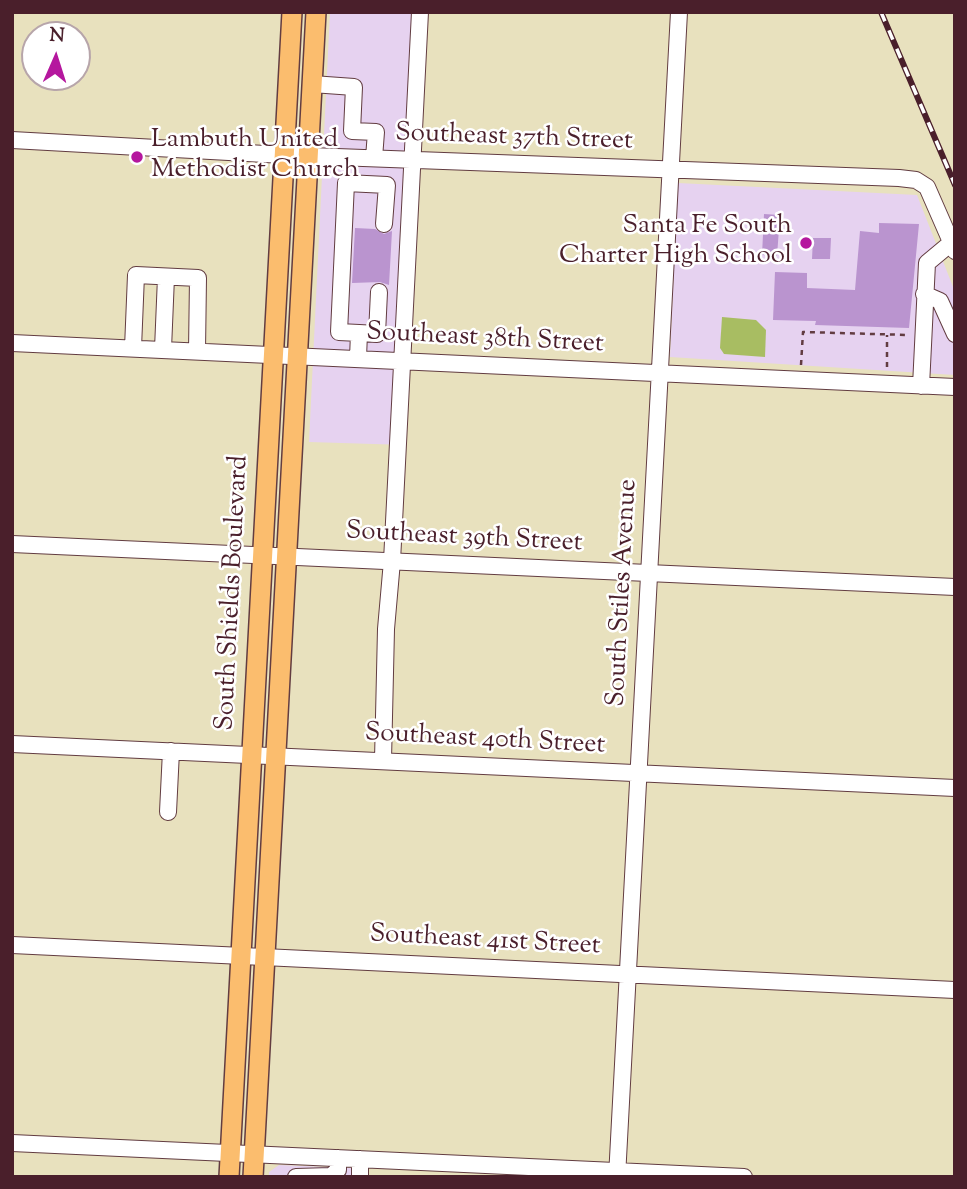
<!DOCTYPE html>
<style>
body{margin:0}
#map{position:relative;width:967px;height:1189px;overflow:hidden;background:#e8e1be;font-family:"Sorts Mill Goudy",serif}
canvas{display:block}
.frame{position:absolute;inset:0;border:14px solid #4a1f2b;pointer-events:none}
.north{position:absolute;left:21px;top:21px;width:70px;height:70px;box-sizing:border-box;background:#fff;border:2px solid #b7a5aa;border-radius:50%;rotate:3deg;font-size:19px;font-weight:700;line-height:28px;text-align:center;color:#4a1f2b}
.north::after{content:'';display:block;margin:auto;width:24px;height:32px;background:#b5179e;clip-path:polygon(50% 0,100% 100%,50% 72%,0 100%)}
</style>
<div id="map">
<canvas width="967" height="1189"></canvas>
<div class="frame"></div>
<div class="north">N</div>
</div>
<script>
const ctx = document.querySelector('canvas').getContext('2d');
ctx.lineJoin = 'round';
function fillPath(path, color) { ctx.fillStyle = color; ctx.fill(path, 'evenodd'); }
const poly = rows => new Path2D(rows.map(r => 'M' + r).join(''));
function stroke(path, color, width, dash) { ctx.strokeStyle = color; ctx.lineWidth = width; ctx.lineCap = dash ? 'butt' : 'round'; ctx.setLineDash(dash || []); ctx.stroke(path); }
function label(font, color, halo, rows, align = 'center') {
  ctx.font = font + ' "Sorts Mill Goudy",serif'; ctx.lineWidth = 5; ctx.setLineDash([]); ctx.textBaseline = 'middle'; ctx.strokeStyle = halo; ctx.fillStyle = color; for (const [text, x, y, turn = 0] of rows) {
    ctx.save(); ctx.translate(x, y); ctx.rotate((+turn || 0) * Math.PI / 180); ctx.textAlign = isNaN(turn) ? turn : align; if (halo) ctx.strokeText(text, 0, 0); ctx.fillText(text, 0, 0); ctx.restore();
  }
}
const built = poly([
 [330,12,425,12,406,445,309,442],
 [678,183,917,195,955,292,955,375,670,357],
 [279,1165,352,1168,351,1177,269,1177,269,1172]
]);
const green = poly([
 [722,317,756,320,766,330,765,357,724,354,720,348]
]);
const building = poly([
 [764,214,780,215,777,256,762,255],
 [879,223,919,224,909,328,815,325,816,321,773,320,775,272,807,273,807,288,855,290,860,231,879,233],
 [355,228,375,229,384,234,392,231,389,285,380,282,352,283],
 [813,238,831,238,830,259,812,259]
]);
const path = poly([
 [801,365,803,332,909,335],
 [887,367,887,335]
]);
const minor = poly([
 [312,84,354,87,352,131,376,132,374,158],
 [12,140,283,155,899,178,916,180,927,187,955,251],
 [924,294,940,301,955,334],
 [359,333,377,334,379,292],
 [12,343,955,387],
 [133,348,136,275,198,278,197,351],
 [163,349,166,277],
 [358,358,359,333,339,332,346,183,387,185,384,224],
 [921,386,927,263,951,243],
 [12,544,955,587],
 [12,744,955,788],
 [383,760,386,629,392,561,420,12],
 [168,812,171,751],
 [12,945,955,990],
 [12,1143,744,1177],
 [360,1159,360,1177],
 [296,1177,331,1176,338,1170,338,1158],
 [617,1177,679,12]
]);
const major = poly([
 [229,1177,292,12],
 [253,1177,316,12]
]);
const rail = poly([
 [881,12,955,185]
]);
const markers = [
 [137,157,7,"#b5179e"],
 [806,243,7,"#b5179e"]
];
const streetNames = [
 ["Southeast 37th Street",514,139,2],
 ["Southeast 38th Street",485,340,3],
 ["Southeast 39th Street",464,539,3],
 ["South Shields Boulevard",234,593,-87],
 ["South Stiles Avenue",624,593,-87],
 ["Southeast 40th Street",485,741,3],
 ["Southeast 41st Street",485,942,3]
];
const poiNames = [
 ["Lambuth United",151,142],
 ["Methodist Church",151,172],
 ["Santa Fe South",792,228,"right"],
 ["Charter High School",792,258,"right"]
];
fillPath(built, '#e6d2f0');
fillPath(green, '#a8bd62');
fillPath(building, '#ba94cf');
stroke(minor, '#623c41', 18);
stroke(major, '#623c41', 22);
stroke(path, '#623c41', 2.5, [5, 5]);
stroke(minor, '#fff', 16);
stroke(major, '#fbbd6e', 19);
stroke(rail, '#4a1f2b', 6);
stroke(rail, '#fff', 3.5, [10]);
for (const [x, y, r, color] of markers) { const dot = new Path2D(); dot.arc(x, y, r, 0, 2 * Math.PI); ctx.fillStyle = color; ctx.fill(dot); stroke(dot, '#fff', 2.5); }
label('26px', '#4a1f2b', '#fff', streetNames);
label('26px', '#4a1f2b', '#fff', poiNames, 'left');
</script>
